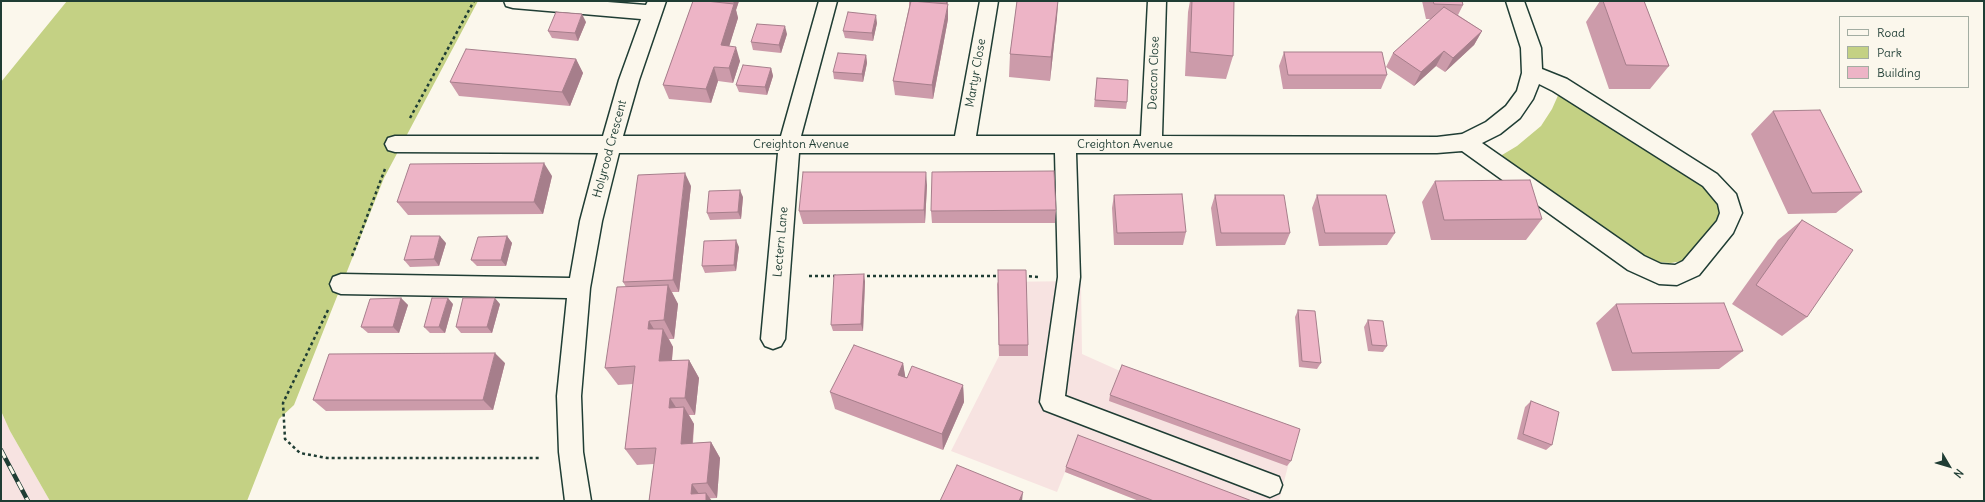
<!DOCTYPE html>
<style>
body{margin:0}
#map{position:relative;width:1985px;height:502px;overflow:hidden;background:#fbf7ec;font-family:Delius,sans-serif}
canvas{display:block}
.frame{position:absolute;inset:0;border:2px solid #1f3d34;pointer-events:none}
.legend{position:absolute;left:1839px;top:16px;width:130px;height:72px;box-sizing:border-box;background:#fbf7ec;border:1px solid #a3ada2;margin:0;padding:5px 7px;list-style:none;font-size:12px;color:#1f3d34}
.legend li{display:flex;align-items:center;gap:8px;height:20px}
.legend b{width:20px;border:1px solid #a3ada2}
.north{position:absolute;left:1929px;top:446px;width:40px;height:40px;-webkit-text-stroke:3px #fbf7ec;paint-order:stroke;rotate:128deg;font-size:11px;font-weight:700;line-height:16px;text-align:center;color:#1f3d34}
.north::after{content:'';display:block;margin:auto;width:14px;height:18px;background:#1f3d34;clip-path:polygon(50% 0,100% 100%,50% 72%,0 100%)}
</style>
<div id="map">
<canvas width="1985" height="502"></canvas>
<div class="frame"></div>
<ul class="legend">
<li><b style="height:5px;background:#fbf7ec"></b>Road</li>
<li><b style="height:11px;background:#c4d184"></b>Park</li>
<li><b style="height:11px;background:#edb4c6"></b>Building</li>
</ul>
<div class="north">N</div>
</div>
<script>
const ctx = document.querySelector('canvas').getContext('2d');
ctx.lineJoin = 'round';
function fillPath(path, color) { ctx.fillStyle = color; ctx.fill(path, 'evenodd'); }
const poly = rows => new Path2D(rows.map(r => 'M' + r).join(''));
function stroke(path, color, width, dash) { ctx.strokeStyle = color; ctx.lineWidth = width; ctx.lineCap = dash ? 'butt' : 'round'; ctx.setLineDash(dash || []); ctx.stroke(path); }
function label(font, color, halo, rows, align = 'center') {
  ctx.font = font + ' Delius,sans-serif'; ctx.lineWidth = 3.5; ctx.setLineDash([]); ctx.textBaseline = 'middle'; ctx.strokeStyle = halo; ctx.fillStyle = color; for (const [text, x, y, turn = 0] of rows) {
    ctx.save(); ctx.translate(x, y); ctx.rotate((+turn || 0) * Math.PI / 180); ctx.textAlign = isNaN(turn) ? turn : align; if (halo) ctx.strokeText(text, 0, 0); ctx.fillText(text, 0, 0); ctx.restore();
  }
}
const built = poly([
 [1081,281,1082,354,1120,371,1296,435,1279,501,1140,501,1065,472,1057,492,951,451,999,356,997,282],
 [1,411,10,431,50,501,1,501]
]);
const green = poly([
 [67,1,478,1,384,178,294,405,279,419,247,501,50,501,10,431,1,411,1,82],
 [1560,91,1701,179,1719,197,1720,215,1690,255,1682,261,1671,263,1657,262,1643,257,1497,158,1517,146,1541,126,1552,109]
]);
const path = poly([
 [410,118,474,1],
 [352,256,385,169],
 [809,276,836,276],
 [861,276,1000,276],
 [1023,276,1040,277],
 [328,310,283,403,285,439,300,453,327,458,541,458]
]);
const minor = poly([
 [504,1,595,1,646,5,648,1,666,1,639,80,623,136,781,136,819,1,837,1,801,136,955,136,980,1,998,1,976,136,1141,136,1148,1,1166,1,1162,136,1437,137,1462,134,1486,122,1506,106,1517,91,1522,73,1521,48,1506,1,1524,1,1541,48,1542,69,1567,79,1717,174,1736,194,1742,213,1733,233,1699,275,1677,285,1659,284,1628,270,1462,151,1437,153,1076,153,1080,277,1065,396,1279,477,1282,485,1279,493,1270,497,1044,410,1040,402,1058,277,1055,153,799,153,785,339,781,346,773,349,765,346,761,339,778,153,619,153,602,221,590,288,581,396,583,452,591,501,565,501,559,452,557,396,567,298,341,294,333,291,330,284,333,277,341,274,570,278,580,221,598,153,395,152,388,150,385,144,388,138,395,136,603,136,619,80,641,19,513,8,506,6,504,1],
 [1539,84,1553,91,1703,186,1718,204,1720,213,1717,221,1683,261,1675,265,1661,264,1644,256,1482,143,1500,134,1520,118,1533,99,1539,84]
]);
const rail = poly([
 [1,450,28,501]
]);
const wall = poly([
 [693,1,739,1,736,10,738,18,729,46,740,61,733,83,718,81,711,103,669,99,663,85],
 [909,1,948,1,947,4,948,19,933,99,895,95,893,81,909,7],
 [1017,1,1058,1,1057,17,1050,81,1009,77,1010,54],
 [1190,1,1234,1,1233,56,1226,79,1185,76,1188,12],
 [1422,1,1462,1,1463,5,1458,15,1482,31,1474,45,1445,72,1436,66,1414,86,1386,67,1393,53,1431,19,1426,19],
 [1600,1,1644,1,1669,66,1650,89,1609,89,1586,22],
 [586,22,578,41,552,38,548,31],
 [877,23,873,41,845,38,843,31],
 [787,34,781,53,753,50,751,42],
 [1284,52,1387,75,1381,89,1283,89,1279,66],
 [866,55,867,63,863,82,834,79,833,72],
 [576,59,583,73,570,106,459,96,450,82],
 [771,68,773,76,767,95,739,92,736,85],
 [1097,78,1127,102,1126,109,1094,107],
 [1773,111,1862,192,1836,213,1788,214,1751,134],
 [552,176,543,214,408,215,397,202],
 [1435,181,1542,219,1526,240,1431,240,1422,202],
 [927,185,925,223,803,224,799,211],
 [691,186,679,292,672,292,678,304,674,339,669,339,673,347,672,361,689,360,699,378,695,415,689,415,694,424,693,443,711,442,720,458,717,498,649,501,654,464,637,465,625,449,633,384,618,385,605,368,626,287,623,282],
 [1114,195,1186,232,1183,245,1114,245,1112,208],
 [1215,195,1290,233,1285,245,1216,246,1211,208],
 [1317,195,1395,233,1387,245,1319,246,1312,208],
 [743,197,741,219,710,220,707,213],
 [1056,210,1055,223,932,223,931,211],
 [1802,220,1807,317,1782,336,1732,304,1778,240],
 [507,236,512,243,506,266,477,266,471,260],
 [446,243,439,266,410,267,404,260],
 [739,247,736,271,705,273,702,266],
 [865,281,863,331,833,331,831,325],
 [997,282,1028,345,1028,356,999,356],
 [401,298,408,305,399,333,368,333,361,327],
 [453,304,445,333,430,333,424,327],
 [500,304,492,333,461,333,456,327],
 [1616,304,1743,351,1719,369,1612,371,1596,323],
 [1298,310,1321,363,1317,369,1299,367,1295,317],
 [1368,320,1387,346,1383,352,1368,351,1364,327],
 [505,363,493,410,326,411,313,400],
 [903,363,905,377,963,385,964,402,943,450,835,409,830,392],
 [1110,395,1291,461,1287,466,1109,401],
 [1531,401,1552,445,1546,450,1517,439,1525,407],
 [1066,467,1252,501,1139,501,1065,472]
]);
const shadedWall = poly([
 [733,1,739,1,736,10,738,18,725,60,721,45,734,4],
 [946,1,948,1,946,10],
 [1058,1,1057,17,1050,81,1051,57],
 [948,4,948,19,933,99,932,85],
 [582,14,586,22,578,41,575,33],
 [876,15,877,23,873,41,872,33],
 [785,26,787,34,781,53,779,45],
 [1482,31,1474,45,1445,72,1453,58],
 [736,47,740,61,733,83,729,68],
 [1444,51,1436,66,1414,86,1421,72],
 [866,55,867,63,863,82,862,74],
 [576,59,583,73,570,106,562,92],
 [714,67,718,81,711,103,706,89],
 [771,68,773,76,767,95,765,87],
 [544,163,552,176,543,214,534,202],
 [926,172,927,185,925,223,924,210],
 [685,173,691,186,679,292,673,280],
 [740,190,743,197,741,219,738,212],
 [440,236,446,243,439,266,434,259],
 [507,236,512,243,506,266,501,260],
 [736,240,739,247,736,271,734,265],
 [864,274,865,281,863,331,861,324],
 [668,285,678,304,674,339,664,320],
 [401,298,408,305,399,333,393,327],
 [448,298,453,304,445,333,439,327],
 [495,298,500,304,492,333,487,327],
 [649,321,660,339,648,329],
 [663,329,673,347,670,379,659,361],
 [495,353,505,363,493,410,483,400],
 [689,360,699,378,695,415,685,398],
 [903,363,906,381,898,375],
 [963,385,964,402,943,450,942,434],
 [670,398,681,415,669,408],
 [684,407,694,424,691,459,681,444],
 [711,442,720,458,717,498,707,483],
 [692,484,702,498,691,494],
 [1023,492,1022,501,1019,501],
 [706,493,712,501,706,501]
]);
const building = poly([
 [693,1,706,1,734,4,721,45,736,47,729,68,714,67,706,89,663,85,693,1],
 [911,1,948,4,932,85,893,81,911,1],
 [1017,1,1058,1,1051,57,1010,54,1017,1],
 [1192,1,1234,1,1233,56,1190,52,1192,1],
 [1433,1,1462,1,1463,5,1434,4,1433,1],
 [1603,1,1644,1,1669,66,1626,65,1603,1],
 [1444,7,1482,31,1453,58,1444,51,1421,72,1393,53,1444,7],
 [556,12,582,14,575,33,548,31,556,12],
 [848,12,876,15,872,33,843,31,848,12],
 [757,24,785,26,779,45,751,42,757,24],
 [466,49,576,59,562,92,450,82,466,49],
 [1284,52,1382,52,1387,75,1288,75,1284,52],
 [838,53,866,55,862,74,833,72,838,53],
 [743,65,771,68,765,87,736,85,743,65],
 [1097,78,1128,80,1127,102,1095,100,1097,78],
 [1820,110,1862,192,1812,193,1773,111,1820,110],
 [544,163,534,202,397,202,410,164,544,163],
 [1054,171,1056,210,931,211,932,172,1054,171],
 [803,172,926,172,924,210,799,211,803,172],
 [685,173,673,280,623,282,638,175,685,173],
 [1530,180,1542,219,1444,220,1435,181,1530,180],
 [740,190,738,212,707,213,709,191,740,190],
 [1182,194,1186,232,1117,233,1114,195,1182,194],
 [1215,195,1284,195,1290,233,1221,233,1215,195],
 [1317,195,1386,195,1395,233,1325,233,1317,195],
 [1802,220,1853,250,1807,317,1756,285,1802,220],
 [411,236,440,236,434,259,404,260,411,236],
 [507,236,501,260,471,260,478,237,507,236],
 [736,240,734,265,702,266,704,241,736,240],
 [998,270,1026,270,1028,345,999,345,998,270],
 [864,274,861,324,831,325,834,275,864,274],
 [668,285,664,320,649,321,648,329,663,329,659,361,689,360,685,398,670,398,669,408,684,407,681,444,711,442,707,483,692,484,691,494,706,493,706,501,649,501,656,448,625,449,635,366,605,368,617,287,668,285],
 [401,298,393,327,361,327,370,299,401,298],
 [432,298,448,298,439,327,424,327,432,298],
 [463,298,495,298,487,327,456,327,463,298],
 [1724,303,1743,351,1632,353,1616,304,1724,303],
 [1298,310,1315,311,1321,363,1302,361,1298,310],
 [1368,320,1383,321,1387,346,1372,345,1368,320],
 [854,345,903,363,898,375,907,378,912,366,963,385,942,434,830,392,854,345],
 [495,353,483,400,313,400,329,354,495,353],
 [1122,365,1300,429,1291,461,1110,395,1122,365],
 [1531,401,1559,412,1552,445,1523,434,1531,401],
 [1078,435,1252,501,1154,501,1066,467,1078,435],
 [957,465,1023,492,1019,501,940,501,957,465]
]);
const streetNames = [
 ["Martyr Close",976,73,-80],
 ["Deacon Close",1154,73,-88],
 ["Creighton Avenue",801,145],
 ["Creighton Avenue",1125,145],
 ["Holyrood Crescent",610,149,-75],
 ["Lectern Lane",781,242,-85]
];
fillPath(built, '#f7e3e1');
fillPath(green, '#c4d184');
stroke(minor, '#1f3d34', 3);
stroke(path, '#1f3d34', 2.5, [3, 3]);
fillPath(minor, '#fbf7ec');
stroke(rail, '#1f3d34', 4.5);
stroke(rail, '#fbf7ec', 3, [9]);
fillPath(wall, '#cc9baa');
fillPath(shadedWall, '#a67e8b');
fillPath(building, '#edb4c6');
stroke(building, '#a67e8b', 1);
label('12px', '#1f3d34', '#fbf7ec', streetNames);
</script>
